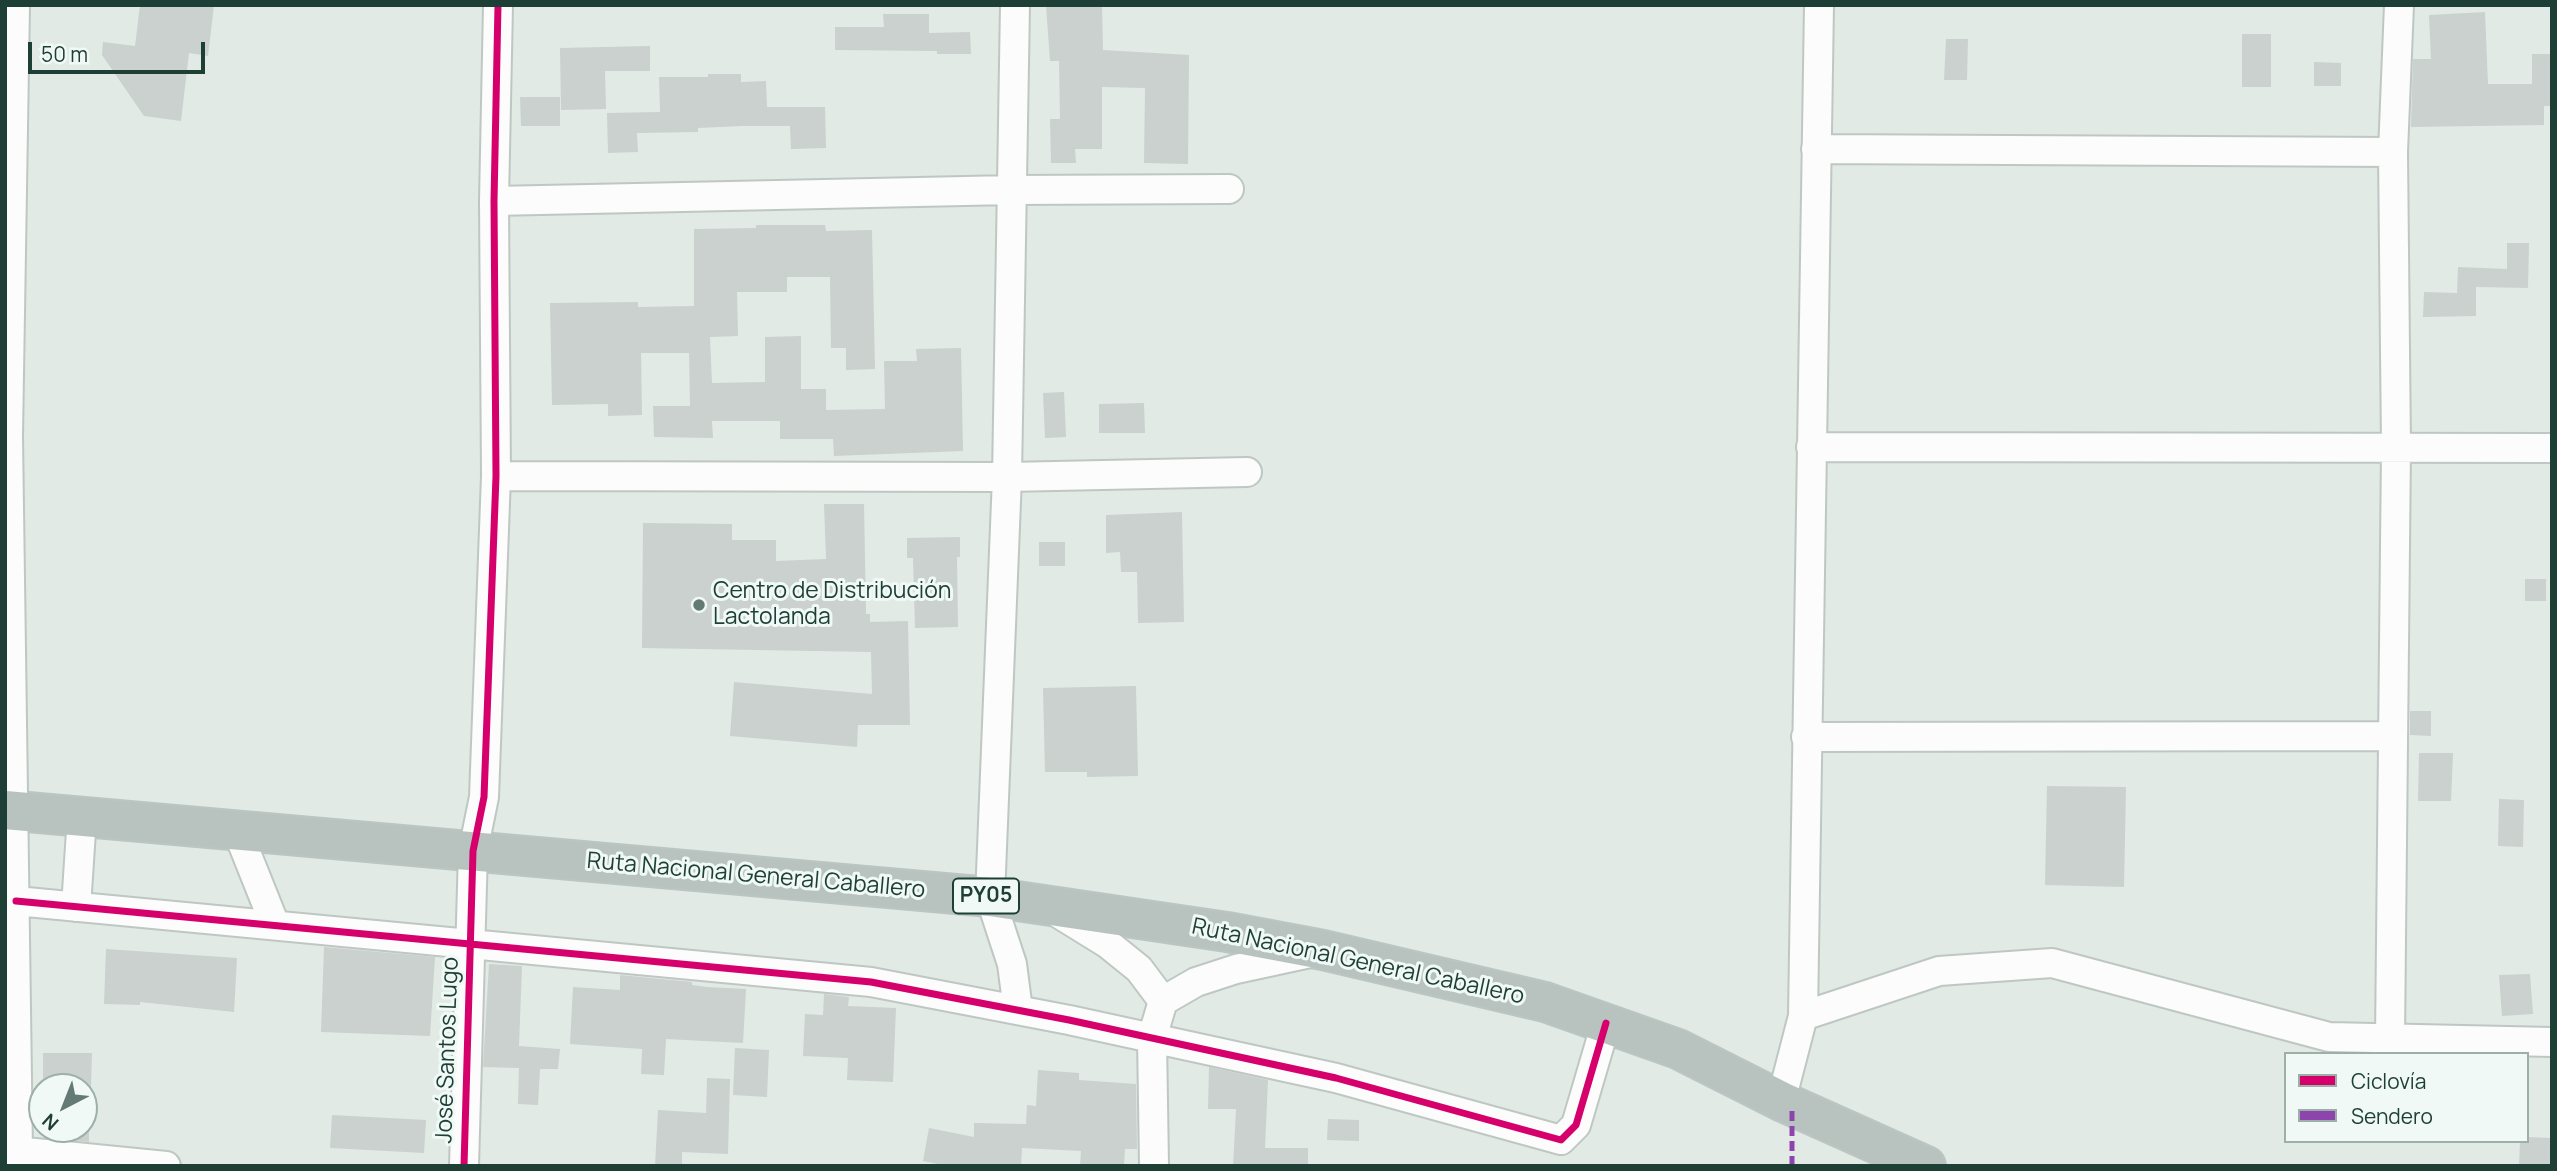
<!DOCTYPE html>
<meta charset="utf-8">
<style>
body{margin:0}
#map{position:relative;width:2557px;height:1171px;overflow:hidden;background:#e2eae6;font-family:Manrope,sans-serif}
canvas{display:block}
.frame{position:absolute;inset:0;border:7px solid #1e3f36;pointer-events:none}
.legend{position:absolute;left:2284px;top:1052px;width:245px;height:91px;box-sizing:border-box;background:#f0f9f5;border:2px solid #9cafa9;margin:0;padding:9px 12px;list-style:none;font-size:21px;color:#1e3f36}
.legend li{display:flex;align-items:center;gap:14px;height:35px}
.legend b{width:35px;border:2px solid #9cafa9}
.north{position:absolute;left:28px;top:1073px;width:70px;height:70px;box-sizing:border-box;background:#f0f9f5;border:2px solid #9cafa9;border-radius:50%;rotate:222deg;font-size:19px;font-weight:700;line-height:28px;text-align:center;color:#1e3f36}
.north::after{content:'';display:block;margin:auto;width:24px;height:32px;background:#637b74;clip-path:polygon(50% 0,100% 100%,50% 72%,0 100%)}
.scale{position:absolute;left:28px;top:42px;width:177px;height:32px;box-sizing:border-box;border:4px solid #1e3f36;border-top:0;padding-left:9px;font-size:21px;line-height:24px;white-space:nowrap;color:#1e3f36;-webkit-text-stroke:5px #f0f9f5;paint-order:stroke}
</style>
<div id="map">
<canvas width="2557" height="1171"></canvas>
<div class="frame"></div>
<ul class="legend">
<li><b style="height:9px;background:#d6006c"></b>Ciclovía</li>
<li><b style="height:9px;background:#8e44ad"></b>Sendero</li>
</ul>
<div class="north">N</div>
<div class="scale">50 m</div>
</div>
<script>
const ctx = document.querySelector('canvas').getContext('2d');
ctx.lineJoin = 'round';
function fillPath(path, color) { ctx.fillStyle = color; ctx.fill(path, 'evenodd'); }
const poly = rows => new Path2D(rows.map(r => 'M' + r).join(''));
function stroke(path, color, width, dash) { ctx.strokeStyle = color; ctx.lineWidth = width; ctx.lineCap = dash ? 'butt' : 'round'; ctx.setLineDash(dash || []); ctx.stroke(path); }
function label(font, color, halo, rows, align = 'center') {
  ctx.font = font + ' Manrope,sans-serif'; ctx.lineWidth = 6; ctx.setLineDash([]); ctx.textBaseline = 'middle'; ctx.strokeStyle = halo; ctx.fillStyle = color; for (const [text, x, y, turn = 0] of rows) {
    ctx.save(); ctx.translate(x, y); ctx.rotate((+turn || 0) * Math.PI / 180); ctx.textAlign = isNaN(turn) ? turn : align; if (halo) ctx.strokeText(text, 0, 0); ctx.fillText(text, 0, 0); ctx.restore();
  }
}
const building = poly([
 [140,5,214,5,208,56,189,53,181,121,144,116,102,55,103,42,135,46],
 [1046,5,1102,5,1103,50,1189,55,1188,164,1144,163,1145,88,1102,87,1102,149,1075,149,1076,163,1051,163,1050,119,1060,119,1059,61,1050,61],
 [2485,12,2488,84,2532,84,2532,54,2552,54,2552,106,2544,106,2544,125,2411,127,2413,59,2431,59,2429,15],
 [883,14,929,14,929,33,970,32,971,54,937,54,937,51,835,50,835,27,884,27],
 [2242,34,2271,34,2271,87,2242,87],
 [1946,39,1968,39,1967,80,1944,80],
 [650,46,650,71,605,71,606,109,561,110,560,48],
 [2314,62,2341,63,2341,86,2314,86],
 [708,74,741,74,741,82,766,81,767,107,825,107,826,148,791,149,790,126,742,126,698,128,698,132,637,133,638,152,608,153,607,113,660,112,659,77,708,77],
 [520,97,560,97,560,126,521,126],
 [756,225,825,225,826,231,872,230,875,369,846,370,846,348,831,348,830,277,787,277,787,292,737,292,738,336,710,337,712,383,765,382,765,337,801,336,801,389,826,389,826,410,885,409,884,361,917,361,916,349,961,348,963,451,834,456,833,439,780,439,780,421,712,421,713,438,654,437,653,406,690,406,689,353,641,353,642,415,608,416,608,404,552,405,550,303,638,302,638,307,694,306,694,229,756,228],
 [2507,243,2529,243,2528,288,2476,287,2476,316,2423,317,2424,292,2457,293,2458,267,2507,269],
 [1064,392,1066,437,1045,438,1043,393],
 [1144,403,1145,433,1099,433,1099,404],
 [824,504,864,504,866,614,870,614,870,622,908,621,910,725,858,725,857,747,730,736,734,682,872,694,871,652,642,648,643,523,732,524,732,540,776,540,776,561,826,559],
 [1182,512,1184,622,1138,623,1137,572,1121,572,1120,552,1106,553,1106,515],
 [960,537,960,557,957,557,958,627,915,628,913,558,907,558,907,538],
 [1039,542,1065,542,1065,566,1039,566],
 [2525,579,2546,579,2546,601,2525,601],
 [1136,686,1138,776,1087,777,1087,772,1045,772,1043,688],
 [2410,711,2431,711,2431,736,2410,735],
 [2419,753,2453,753,2451,801,2418,801],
 [2047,786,2126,787,2124,887,2045,885],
 [2499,799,2524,800,2523,847,2498,846],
 [324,947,435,957,430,1036,321,1032],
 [106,949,237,958,234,1012,140,1002,140,1005,104,1004],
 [489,964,522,966,519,1046,560,1049,558,1069,540,1069,538,1105,518,1104,519,1068,483,1067],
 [2530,974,2533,1014,2502,1016,2499,975],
 [620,975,692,982,692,985,707,987,746,989,743,1043,666,1039,664,1075,641,1074,642,1049,570,1044,573,987,620,990],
 [824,994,849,997,848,1006,896,1008,893,1082,847,1080,848,1058,803,1056,805,1014,823,1015],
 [735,1048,769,1050,767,1097,733,1095],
 [43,1053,92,1053,91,1087,43,1087],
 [1209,1067,1268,1080,1265,1148,1308,1148,1308,1166,1233,1166,1236,1109,1208,1109],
 [1038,1070,1079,1073,1079,1080,1136,1084,1137,1149,1125,1149,1124,1166,1080,1166,1081,1151,1022,1148,1021,1166,947,1166,923,1161,929,1128,974,1137,974,1123,1026,1124,1027,1105,1036,1106],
 [707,1078,730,1079,728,1154,682,1152,682,1166,655,1166,658,1110,706,1113],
 [332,1115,426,1120,424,1153,330,1148],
 [1328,1119,1359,1120,1359,1141,1327,1140],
 [55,1129,89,1129,89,1142,54,1138],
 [2527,1137,2552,1138,2552,1166,2519,1166,2520,1141,2527,1141]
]);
const street = poly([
 [15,5,8,436,18,1151],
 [1015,5,1007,477,990,897,1012,964,1018,1010],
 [1816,149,2393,152],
 [494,201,1012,190,1229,189],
 [1811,447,2552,448],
 [496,476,1007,477,1247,472],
 [1806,737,2393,736],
 [237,830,275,925],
 [16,901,871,982,1069,1020,1336,1078,1561,1140,1576,1125,1606,1023],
 [76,907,82,816],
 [1053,910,1108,944,1139,969,1163,1001],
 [1803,1016,1939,971,2052,963,2329,1037,2552,1042],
 [2390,1039,2396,448,2393,152,2399,5],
 [1781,1101,1803,1016,1819,5],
 [5,1150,166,1166],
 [464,1166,473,851,484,797,496,476,494,201,498,5],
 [1154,1166,1152,1038,1163,1001,1196,982,1236,969,1310,953]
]);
const highway = poly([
 [5,810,990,897,1227,932,1323,950,1545,1002,1678,1049,1781,1101,1926,1166]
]);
const quiet = poly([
 [1792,1166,1792,1106]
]);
const cycleway = poly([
 [16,901,871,982,1069,1020,1336,1078,1561,1140,1576,1125,1606,1023],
 [464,1166,473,851,484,797,496,476,494,201,498,5]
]);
const markers = [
 [699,605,7,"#637b74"]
];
const shields = [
 [986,896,66]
];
const shieldNames = [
 ["PY05",986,896]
];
const poiNames = [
 ["Centro de Distribución",713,592],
 ["Lactolanda",713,618]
];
const streetNames = [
 ["Ruta Nacional General Caballero",756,876,5],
 ["Ruta Nacional General Caballero",1358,962,12],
 ["José Santos Lugo",448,1050,-88]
];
fillPath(building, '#cad1ce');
stroke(street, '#bfc7c3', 32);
stroke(highway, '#bbc6c3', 42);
stroke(street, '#fbfcfb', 28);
stroke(highway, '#b8c3c0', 38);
stroke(quiet, '#8e44ad', 5, [10, 5]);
stroke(cycleway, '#d6006c', 7);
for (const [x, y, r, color] of markers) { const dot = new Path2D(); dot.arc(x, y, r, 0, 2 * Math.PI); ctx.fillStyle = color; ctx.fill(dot); stroke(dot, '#f0f9f5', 2.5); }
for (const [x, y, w] of shields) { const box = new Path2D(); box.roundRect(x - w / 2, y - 17.5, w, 35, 5); ctx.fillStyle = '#f0f9f5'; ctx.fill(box); stroke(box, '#1e3f36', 2); }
label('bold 21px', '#1e3f36', null, shieldNames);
label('23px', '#1e3f36', '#f0f9f5', poiNames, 'left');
label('23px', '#1e3f36', '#f0f9f5', streetNames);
</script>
